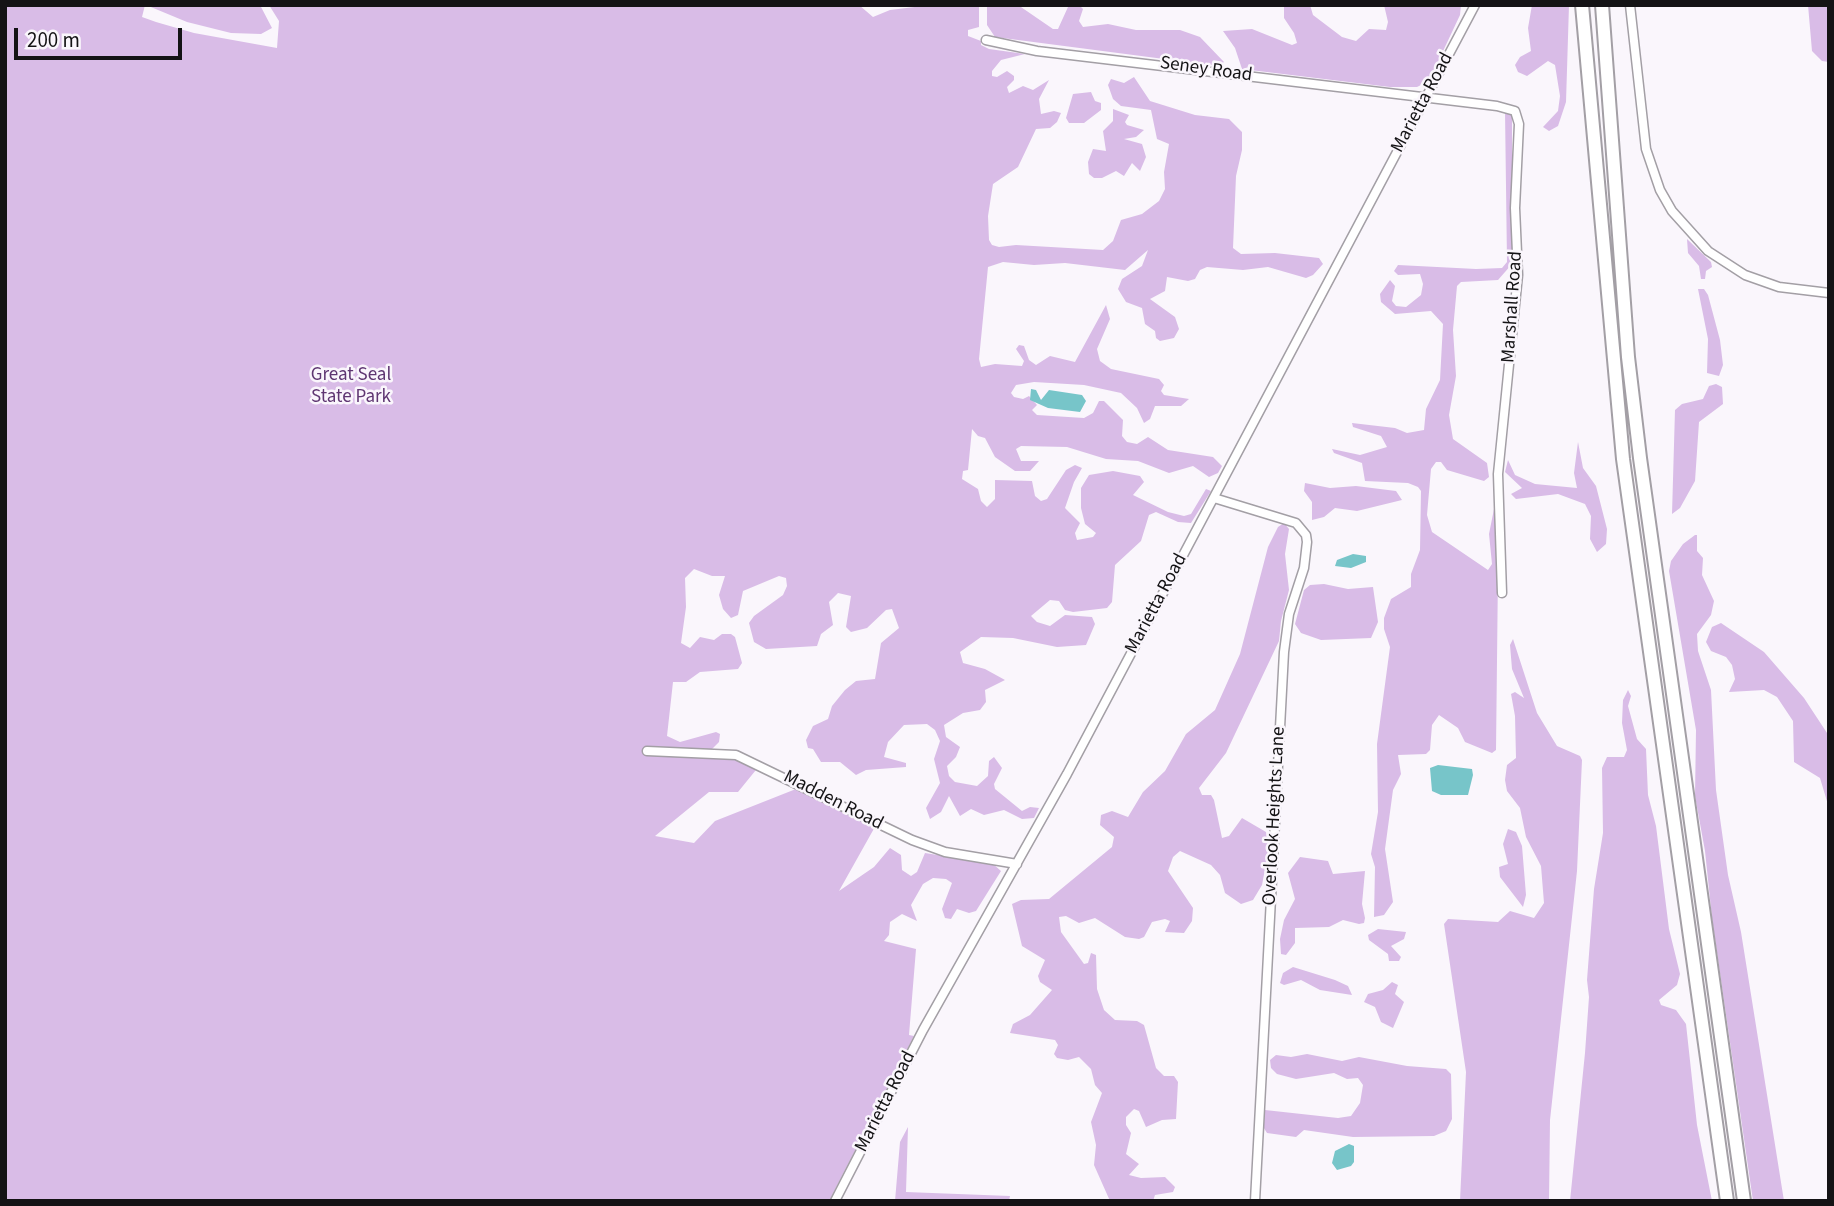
<!DOCTYPE html>
<style>
body{margin:0}
#map{position:relative;width:1834px;height:1206px;overflow:hidden;background:#faf6fc;font-family:"Source Sans 3",sans-serif}
canvas{display:block}
.frame{position:absolute;inset:0;border:7px solid #141315;pointer-events:none}
.scale{position:absolute;left:14px;top:28px;width:168px;height:32px;box-sizing:border-box;border:4px solid #141315;border-top:0;padding-left:9px;font-size:21px;line-height:24px;white-space:nowrap;color:#141315;-webkit-text-stroke:5px #faf6fc;paint-order:stroke}
</style>
<div id="map">
<canvas width="1834" height="1206"></canvas>
<div class="frame"></div>
<div class="scale">200 m</div>
</div>
<script>
const ctx = document.querySelector('canvas').getContext('2d');
ctx.lineJoin = 'round';
function fillPath(path, color) { ctx.fillStyle = color; ctx.fill(path, 'evenodd'); }
const poly = rows => new Path2D(rows.map(r => 'M' + r).join(''));
function stroke(path, color, width, dash) { ctx.strokeStyle = color; ctx.lineWidth = width; ctx.lineCap = dash ? 'butt' : 'round'; ctx.setLineDash(dash || []); ctx.stroke(path); }
function label(font, color, halo, rows, align = 'center') {
  ctx.font = font + ' "Source Sans 3",sans-serif'; ctx.lineWidth = 5; ctx.setLineDash([]); ctx.textBaseline = 'middle'; ctx.strokeStyle = halo; ctx.fillStyle = color; for (const [text, x, y, turn = 0] of rows) {
    ctx.save(); ctx.translate(x, y); ctx.rotate((+turn || 0) * Math.PI / 180); ctx.textAlign = isNaN(turn) ? turn : align; if (halo) ctx.strokeText(text, 0, 0); ctx.fillText(text, 0, 0); ctx.restore();
  }
}
const green = poly([
 [5,5,145,5,142,17,156,22,194,33,277,48,279,21,269,5,859,5,873,17,890,10,931,5,979,5,979,27,968,30,968,36,981,41,981,45,989,49,1025,54,1001,60,992,71,992,76,997,77,1007,71,1014,76,1014,80,1007,87,1009,93,1023,86,1033,90,1049,80,1039,99,1041,114,1054,111,1061,113,1057,122,1050,128,1036,129,1018,167,993,184,988,216,989,240,992,245,999,247,1016,245,1103,250,1113,241,1121,220,1142,214,1159,201,1165,189,1164,172,1169,144,1157,139,1151,110,1121,106,1113,99,1108,85,1111,79,1124,83,1134,77,1150,101,1195,115,1229,119,1242,132,1242,150,1236,176,1233,248,1241,254,1275,253,1319,258,1323,264,1313,275,1306,278,1268,267,1243,270,1207,267,1200,270,1195,279,1188,281,1167,277,1165,291,1150,299,1175,317,1179,329,1174,338,1160,341,1156,338,1155,331,1145,324,1142,308,1126,302,1118,289,1122,279,1142,266,1148,250,1125,270,1065,263,1034,265,1003,262,988,267,979,359,981,367,995,364,1022,366,1024,361,1016,349,1019,345,1024,346,1029,360,1036,365,1050,356,1075,362,1106,305,1110,319,1097,349,1100,361,1111,369,1159,379,1164,385,1161,391,1164,395,1189,399,1181,406,1155,406,1150,419,1144,423,1137,408,1121,393,1084,385,1034,382,1016,385,1011,393,1014,397,1023,399,1029,396,1037,405,1032,410,1037,415,1084,418,1093,413,1099,401,1104,401,1123,420,1122,436,1127,442,1137,444,1148,437,1168,450,1213,457,1222,466,1218,473,1209,477,1193,466,1169,473,1138,461,1106,459,1067,447,1021,446,1016,449,1021,461,1039,461,1030,471,1015,471,995,457,985,438,978,436,972,429,968,470,963,471,962,479,978,489,981,501,987,507,995,499,995,480,1032,481,1035,496,1041,501,1047,499,1066,470,1075,465,1082,468,1074,482,1065,508,1080,523,1075,533,1077,540,1093,537,1096,533,1085,524,1081,508,1081,488,1089,475,1113,471,1140,476,1144,482,1133,495,1168,512,1184,516,1191,514,1206,489,1211,491,1191,523,1178,522,1156,512,1149,515,1141,541,1115,565,1112,602,1107,608,1073,612,1065,610,1059,601,1050,600,1031,616,1037,622,1050,626,1065,615,1092,617,1095,624,1086,645,1057,647,1013,638,981,637,960,652,963,663,985,669,1005,680,985,690,986,702,980,710,963,713,944,725,946,737,960,747,956,757,947,766,949,776,955,782,977,786,988,776,989,761,994,757,1002,768,994,784,995,789,1022,811,1030,807,1039,808,1034,818,1022,819,1004,810,984,815,971,809,960,816,949,796,941,812,930,819,926,808,940,783,934,759,940,741,935,730,927,724,904,725,888,742,884,757,906,763,906,767,866,770,856,775,840,762,821,762,813,749,808,748,806,740,813,726,828,719,832,706,845,690,856,681,875,679,881,643,899,628,892,609,886,610,867,628,851,632,846,627,851,596,838,593,829,602,833,625,821,634,817,646,766,649,754,642,749,623,754,616,783,595,787,586,786,578,779,576,743,591,738,615,731,618,723,609,719,595,725,576,712,576,694,569,685,578,686,607,681,643,690,648,700,637,714,640,722,634,731,634,735,637,742,663,738,669,700,672,686,682,673,682,667,736,680,742,716,732,720,734,719,742,710,751,760,765,738,792,709,792,655,836,694,843,715,821,801,787,876,825,839,891,874,867,890,848,901,855,902,870,911,876,917,872,925,853,993,864,1001,871,976,911,969,913,957,909,951,919,945,918,942,909,952,883,946,879,933,878,923,884,911,905,917,921,902,914,890,922,889,935,884,941,916,949,909,1035,914,1036,829,1201,5,1201],
 [146,5,260,5,272,28,261,34,231,33,187,22],
 [987,5,1018,5,1053,29,1058,29,1068,7,1079,5,1083,9,1079,21,1083,27,1108,24,1136,30,1180,30,1200,37,1224,62,1218,66,995,37,987,25],
 [1284,5,1310,5,1313,15,1342,37,1356,41,1369,29,1386,30,1388,22,1384,5,1461,5,1460,15,1429,81,1417,87,1390,87,1242,69,1235,48,1223,31,1252,29,1292,45,1297,43,1294,33,1284,18],
 [1532,5,1569,5,1566,102,1558,126,1549,131,1543,127,1558,111,1560,96,1555,65,1548,61,1527,76,1518,72,1515,65,1520,57,1531,51,1528,28],
 [1808,5,1829,5,1829,62,1822,61,1812,51],
 [1091,92,1095,101,1101,103,1101,110,1084,123,1069,123,1066,118,1073,94],
 [1113,109,1129,115,1125,122,1127,125,1144,130,1136,137,1124,139,1142,144,1146,157,1140,171,1132,163,1124,176,1116,171,1102,178,1094,178,1089,174,1088,162,1093,149,1106,151,1103,131,1113,121],
 [1505,111,1512,115,1512,264,1498,280,1461,282,1457,286,1453,330,1456,376,1449,415,1453,439,1487,463,1489,477,1484,481,1447,470,1441,462,1436,462,1431,469,1427,515,1432,532,1488,570,1492,564,1489,534,1495,504,1498,571,1496,750,1492,753,1465,742,1458,728,1439,715,1432,725,1430,750,1426,754,1398,755,1401,774,1393,790,1385,849,1393,902,1384,915,1374,917,1375,867,1371,854,1378,812,1377,744,1390,647,1384,629,1384,618,1391,599,1411,587,1411,574,1420,550,1421,491,1418,487,1408,483,1365,481,1362,463,1334,453,1332,449,1360,455,1387,447,1381,436,1353,427,1352,423,1395,428,1407,433,1424,430,1426,409,1440,380,1443,324,1431,311,1395,314,1381,302,1380,294,1390,280,1395,286,1392,301,1396,306,1406,307,1421,295,1423,284,1420,274,1398,275,1394,271,1398,265,1476,269,1502,268,1507,262],
 [1687,239,1711,262,1712,267,1706,271,1705,279,1701,279,1699,266,1688,253],
 [1698,289,1704,289,1708,295,1720,340,1723,365,1719,376,1707,373,1708,339],
 [1716,384,1722,387,1723,404,1699,422,1695,481,1680,508,1672,514,1675,410,1682,404,1703,399,1709,386],
 [1578,442,1583,468,1596,486,1607,529,1606,544,1597,552,1590,539,1591,516,1585,504,1558,494,1516,499,1511,494,1522,488,1505,472,1508,460,1515,475,1535,484,1577,488,1574,473],
 [1305,483,1330,488,1356,486,1396,491,1402,500,1357,511,1335,508,1324,517,1312,520,1312,502,1304,491],
 [1284,523,1289,529,1285,554,1289,590,1281,621,1279,641,1226,753,1199,788,1202,795,1211,795,1214,800,1222,838,1229,836,1242,818,1266,832,1269,848,1262,885,1253,900,1241,904,1225,893,1220,875,1211,865,1180,851,1173,857,1168,871,1193,908,1192,921,1184,933,1165,932,1170,921,1165,919,1152,922,1144,937,1139,939,1125,937,1095,918,1079,923,1066,916,1059,917,1061,932,1084,964,1088,963,1091,953,1096,955,1097,989,1104,1010,1115,1020,1137,1021,1144,1025,1156,1068,1164,1076,1174,1076,1178,1082,1176,1119,1162,1120,1146,1127,1139,1111,1134,1109,1126,1117,1126,1125,1131,1133,1126,1154,1139,1164,1129,1175,1141,1178,1165,1177,1175,1187,1173,1192,1155,1195,1153,1201,1110,1201,1094,1165,1096,1145,1091,1122,1102,1093,1095,1085,1091,1069,1079,1057,1068,1060,1057,1058,1054,1054,1058,1045,1055,1040,1010,1033,1013,1024,1030,1015,1052,990,1040,982,1038,976,1045,960,1022,946,1012,904,1021,900,1049,899,1112,847,1114,837,1100,825,1101,815,1112,811,1128,817,1143,792,1165,771,1186,734,1215,710,1240,654,1268,547,1278,527],
 [1695,535,1697,535,1697,551,1703,558,1702,575,1714,601,1711,615,1697,634,1698,651,1711,690,1716,790,1728,875,1741,932,1784,1201,1753,1201,1712,918,1705,851,1695,796,1696,730,1669,571,1671,561,1683,544],
 [1324,584,1348,589,1373,587,1378,622,1371,638,1321,640,1301,633,1295,624,1304,590,1310,585],
 [1721,623,1764,652,1804,698,1829,736,1829,808,1820,778,1794,762,1793,721,1777,697,1764,690,1729,692,1735,679,1732,665,1726,657,1711,651,1706,642,1712,627],
 [1513,639,1537,713,1557,746,1580,756,1582,760,1577,871,1550,1120,1549,1201,1460,1201,1466,1072,1444,924,1448,919,1498,922,1510,911,1534,918,1544,903,1541,866,1526,837,1520,808,1507,791,1505,780,1507,765,1516,758,1515,716,1511,694,1515,692,1524,698,1512,669,1510,645],
 [1628,690,1631,696,1628,706,1637,739,1646,749,1648,795,1656,826,1669,929,1680,974,1677,985,1659,1000,1661,1005,1676,1010,1686,1024,1697,1125,1712,1201,1570,1201,1585,1053,1589,997,1587,980,1594,889,1603,833,1602,768,1607,757,1624,757,1627,750,1622,723,1623,700],
 [1508,829,1516,832,1522,846,1526,895,1523,907,1500,877,1499,867,1508,864,1503,844],
 [1300,857,1328,861,1333,874,1365,871,1362,904,1365,918,1364,923,1359,924,1343,920,1329,927,1295,928,1295,943,1286,955,1281,954,1280,939,1284,920,1295,899,1288,873],
 [1378,929,1406,932,1404,939,1391,946,1401,957,1399,961,1389,961,1388,954,1369,940,1368,935],
 [1293,967,1335,980,1348,986,1352,995,1320,990,1301,980,1284,985,1280,983,1283,973],
 [1392,982,1398,985,1395,994,1404,1002,1393,1028,1381,1022,1375,1007,1364,1002,1368,994,1383,990],
 [1307,1054,1342,1061,1359,1057,1407,1066,1446,1069,1451,1074,1452,1119,1446,1131,1434,1136,1353,1137,1304,1130,1296,1137,1267,1133,1262,1125,1265,1110,1338,1118,1351,1116,1360,1103,1363,1085,1358,1078,1347,1079,1334,1073,1296,1079,1277,1074,1271,1068,1270,1060,1276,1055,1291,1057],
 [908,1127,906,1192,1010,1196,1009,1201,895,1201,900,1142]
]);
const water = poly([
 [1031,389,1036,390,1041,400,1049,390,1082,395,1086,401,1080,412,1048,408,1030,400],
 [1353,554,1366,556,1366,562,1351,568,1335,566,1337,560],
 [1438,765,1472,769,1473,775,1468,795,1441,795,1432,791,1430,768],
 [1349,1144,1354,1146,1354,1162,1351,1166,1337,1170,1332,1163,1335,1151]
]);
const minor = poly([
 [1630,5,1646,149,1660,190,1672,211,1708,251,1745,275,1779,287,1829,293],
 [986,40,1037,51,1497,106,1515,111,1519,124,1515,208,1518,275,1498,474,1502,593],
 [1214,498,1296,523,1306,535,1307,542,1304,568,1289,614,1284,652,1255,1201],
 [647,751,736,755,912,840,945,852,1017,864],
 [835,1201,923,1030,1067,774,1475,5]
]);
const highway = poly([
 [1582,5,1623,459,1727,1201],
 [1602,5,1628,357,1640,458,1744,1201]
]);
const streetNames = [
 ["Seney Road",1206,70,8],
 ["Marietta Road",1423,103,-62],
 ["Marshall Road",1513,307,-86],
 ["Marietta Road",1157,604,-62],
 ["Madden Road",833,801,27],
 ["Overlook Heights Lane",1275,816,-87],
 ["Marietta Road",886,1102,-63]
];
const parkNames = [
 ["Great Seal",351,376],
 ["State Park",351,398]
];
fillPath(green, '#d9bce7');
fillPath(water, '#77c5c9');
stroke(minor, '#a39fa5', 11);
stroke(highway, '#a39fa5', 16);
stroke(minor, '#fff', 8);
stroke(highway, '#fff', 12);
label('19px', '#141315', '#faf6fc', streetNames);
label('19px', '#5f3672', '#faf6fc', parkNames);
</script>
